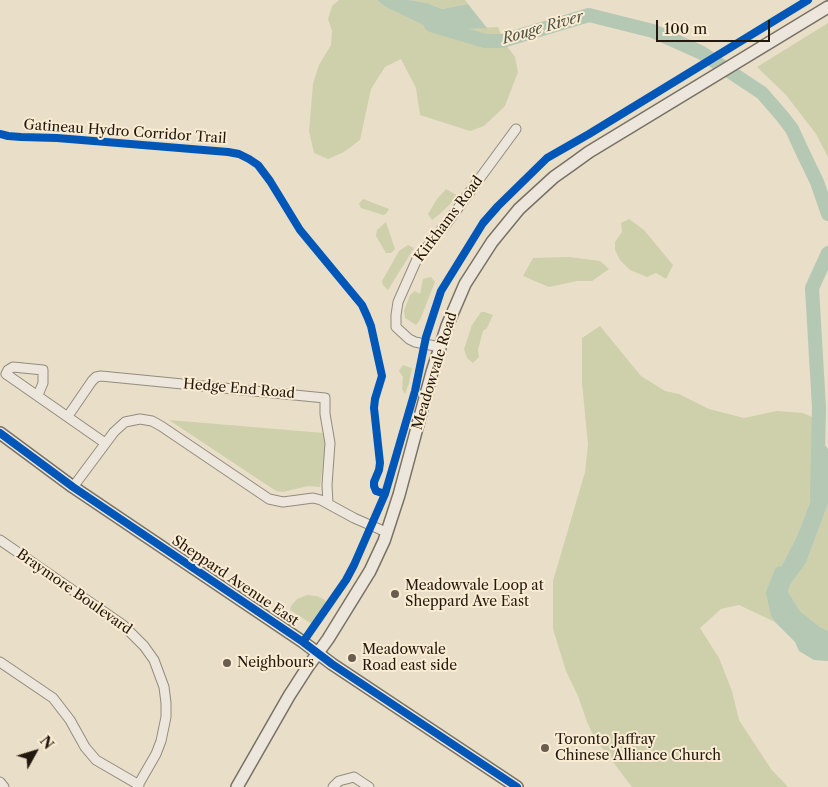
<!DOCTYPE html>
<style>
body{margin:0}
#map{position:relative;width:828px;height:787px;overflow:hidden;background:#e9dec8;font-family:"Libre Caslon Text",serif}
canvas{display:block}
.north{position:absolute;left:10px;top:727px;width:50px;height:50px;-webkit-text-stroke:4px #faecd3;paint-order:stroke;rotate:51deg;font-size:14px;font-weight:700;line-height:20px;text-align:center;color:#22180d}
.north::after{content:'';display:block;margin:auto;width:18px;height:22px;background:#22180d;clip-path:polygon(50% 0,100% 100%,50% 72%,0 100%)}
.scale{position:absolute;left:656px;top:20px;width:114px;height:22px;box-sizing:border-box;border:2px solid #22180d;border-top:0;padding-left:6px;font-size:15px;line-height:18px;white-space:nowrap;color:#22180d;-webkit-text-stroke:4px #faecd3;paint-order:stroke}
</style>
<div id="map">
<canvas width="828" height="787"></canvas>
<div class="north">N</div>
<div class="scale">100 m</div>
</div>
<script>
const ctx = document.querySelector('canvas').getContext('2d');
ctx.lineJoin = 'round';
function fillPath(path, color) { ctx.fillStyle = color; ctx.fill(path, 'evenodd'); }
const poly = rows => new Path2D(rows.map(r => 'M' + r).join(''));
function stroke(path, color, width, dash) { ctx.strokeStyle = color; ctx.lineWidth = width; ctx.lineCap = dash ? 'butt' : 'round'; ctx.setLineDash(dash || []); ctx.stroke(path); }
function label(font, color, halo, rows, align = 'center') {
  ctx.font = font + ' "Libre Caslon Text",serif'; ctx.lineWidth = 4; ctx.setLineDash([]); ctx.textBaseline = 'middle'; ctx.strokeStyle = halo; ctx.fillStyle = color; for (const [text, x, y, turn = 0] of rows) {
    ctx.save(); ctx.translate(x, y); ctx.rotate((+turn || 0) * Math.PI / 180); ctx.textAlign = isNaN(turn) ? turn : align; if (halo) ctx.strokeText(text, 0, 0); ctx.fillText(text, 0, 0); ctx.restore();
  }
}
const green = poly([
 [339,0,377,0,384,6,446,30,498,27,504,42,515,57,518,72,505,106,484,126,470,131,420,115,416,88,401,59,385,67,371,89,360,140,344,152,328,159,314,153,309,131,313,84,319,65,331,45,332,31,328,19,332,6],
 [409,0,465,0,468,4,442,9,427,3],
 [828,23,828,157,816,134,786,95,757,67],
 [446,189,458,196,441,213,432,220,428,214,437,199],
 [363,199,389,209,386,214,383,215,361,208,359,204],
 [629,219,644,230,673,265,666,279,656,273,647,277,630,270,620,260,615,250,615,242,622,232,621,223],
 [386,222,395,249,391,253,386,253,376,236,377,230],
 [408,245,414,248,388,290,383,285,382,281,399,251],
 [569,257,600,261,609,269,592,281,577,281,549,287,523,276,533,258],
 [431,277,435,282,420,320,416,325,405,318,404,311,410,295,415,291,420,294,423,279],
 [481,312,485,312,493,315,487,328,483,331,478,350,479,357,473,363,467,358,464,349,472,325],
 [600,326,641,376,665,391,679,394,709,409,744,418,777,411,803,413,812,417,823,463,823,469,797,536,777,575,772,607,775,622,739,605,721,609,700,628,719,658,732,691,739,720,771,769,788,787,632,787,594,737,587,722,578,696,566,671,553,629,553,581,585,472,588,444,582,383,582,338],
 [403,365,412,368,409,383,405,394,402,389,403,377,399,371],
 [169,420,324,433,325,448,320,487,308,486,283,492,276,491],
 [828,504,828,631,820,627,801,612,788,592,790,585,806,563],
 [307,595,317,596,325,600,326,603,312,624,290,610,291,606,297,599]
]);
const water = poly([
 [377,0,409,0,427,3,442,9,468,4,487,28,445,30,430,28,384,6],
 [816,434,828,449,828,504,806,563,790,585,788,592,801,612,820,627,828,631,828,661,814,660,799,651,795,642,775,622,772,607,777,575,797,536,823,469,823,463]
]);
const river = poly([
 [431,25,485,41,502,41,589,15,653,31,702,53,762,93,782,116,792,129,803,153,817,182,828,214],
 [817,498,819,408,812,288,828,253],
 [778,614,773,593,781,573]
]);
const minor = poly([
 [440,347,415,342,409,339,396,327,396,315,398,302,417,259,447,223,516,129],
 [38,395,43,383,43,370,13,367,8,370,6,374,105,443],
 [68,416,92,381,96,377,101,376,325,398,325,414,330,443,327,485,328,503],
 [73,487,114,432,125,422,140,419,152,421,161,426,269,499,283,502,313,498,321,500,354,518,386,532],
 [0,540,123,625,144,646,154,660,164,687,166,703,166,717,161,741,156,754,137,787],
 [0,662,53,698,70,720,85,747,96,760,139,785],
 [0,782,4,787],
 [333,787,339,781,354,777,369,787]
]);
const secondary = poly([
 [0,433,73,487,303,642,332,664,517,787],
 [237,787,289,696,307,668,328,639,370,571,384,541,399,495,432,372,447,326,465,284,492,242,519,209,554,177,571,165,589,152,828,7]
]);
const cycleway = poly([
 [0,134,8,136,21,137,57,138,228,152,239,154,249,159,258,165,270,181,300,230,362,305,367,316,371,326,382,376,375,399,374,408,380,463,379,470,374,482,374,486,376,491,385,494],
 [0,433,73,487,303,642,332,664,517,787],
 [303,642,346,580,354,565,385,494,415,391,426,337,441,291,483,223,498,206,547,158,589,134,808,0]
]);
const markers = [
 [395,594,5,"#685d4e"],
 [352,658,5,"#685d4e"],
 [227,663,5,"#685d4e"],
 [545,748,5,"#685d4e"]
];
const streetNames = [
 ["Gatineau Hydro Corridor Trail",125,132,4],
 ["Kirkhams Road",449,219,-53],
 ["Meadowvale Road",435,371,-73],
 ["Hedge End Road",239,389,5],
 ["Sheppard Avenue East",235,581,34],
 ["Braymore Boulevard",74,592,35]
];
const poiNames = [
 ["Meadowvale Loop at",405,586],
 ["Sheppard Ave East",405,602],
 ["Meadowvale",362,650],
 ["Road east side",362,666],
 ["Neighbours",237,663],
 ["Toronto Jaffray",555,740],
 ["Chinese Alliance Church",555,756]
];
const waterNames = [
 ["Rouge River",543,28,-16]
];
fillPath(green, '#ced0ab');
fillPath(water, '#b4c8b4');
stroke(river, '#b4c8b4', 14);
stroke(minor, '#938c7e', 11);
stroke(secondary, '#787165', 14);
stroke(minor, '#ece6dc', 9);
stroke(secondary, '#ece6dc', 11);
stroke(cycleway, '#0057b8', 8);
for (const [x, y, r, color] of markers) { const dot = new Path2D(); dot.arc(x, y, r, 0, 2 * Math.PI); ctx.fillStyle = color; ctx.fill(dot); stroke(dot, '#faecd3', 2); }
label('14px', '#22180d', '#faecd3', streetNames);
label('14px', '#22180d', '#faecd3', poiNames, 'left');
label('italic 15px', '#4d5244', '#faecd3', waterNames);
</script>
